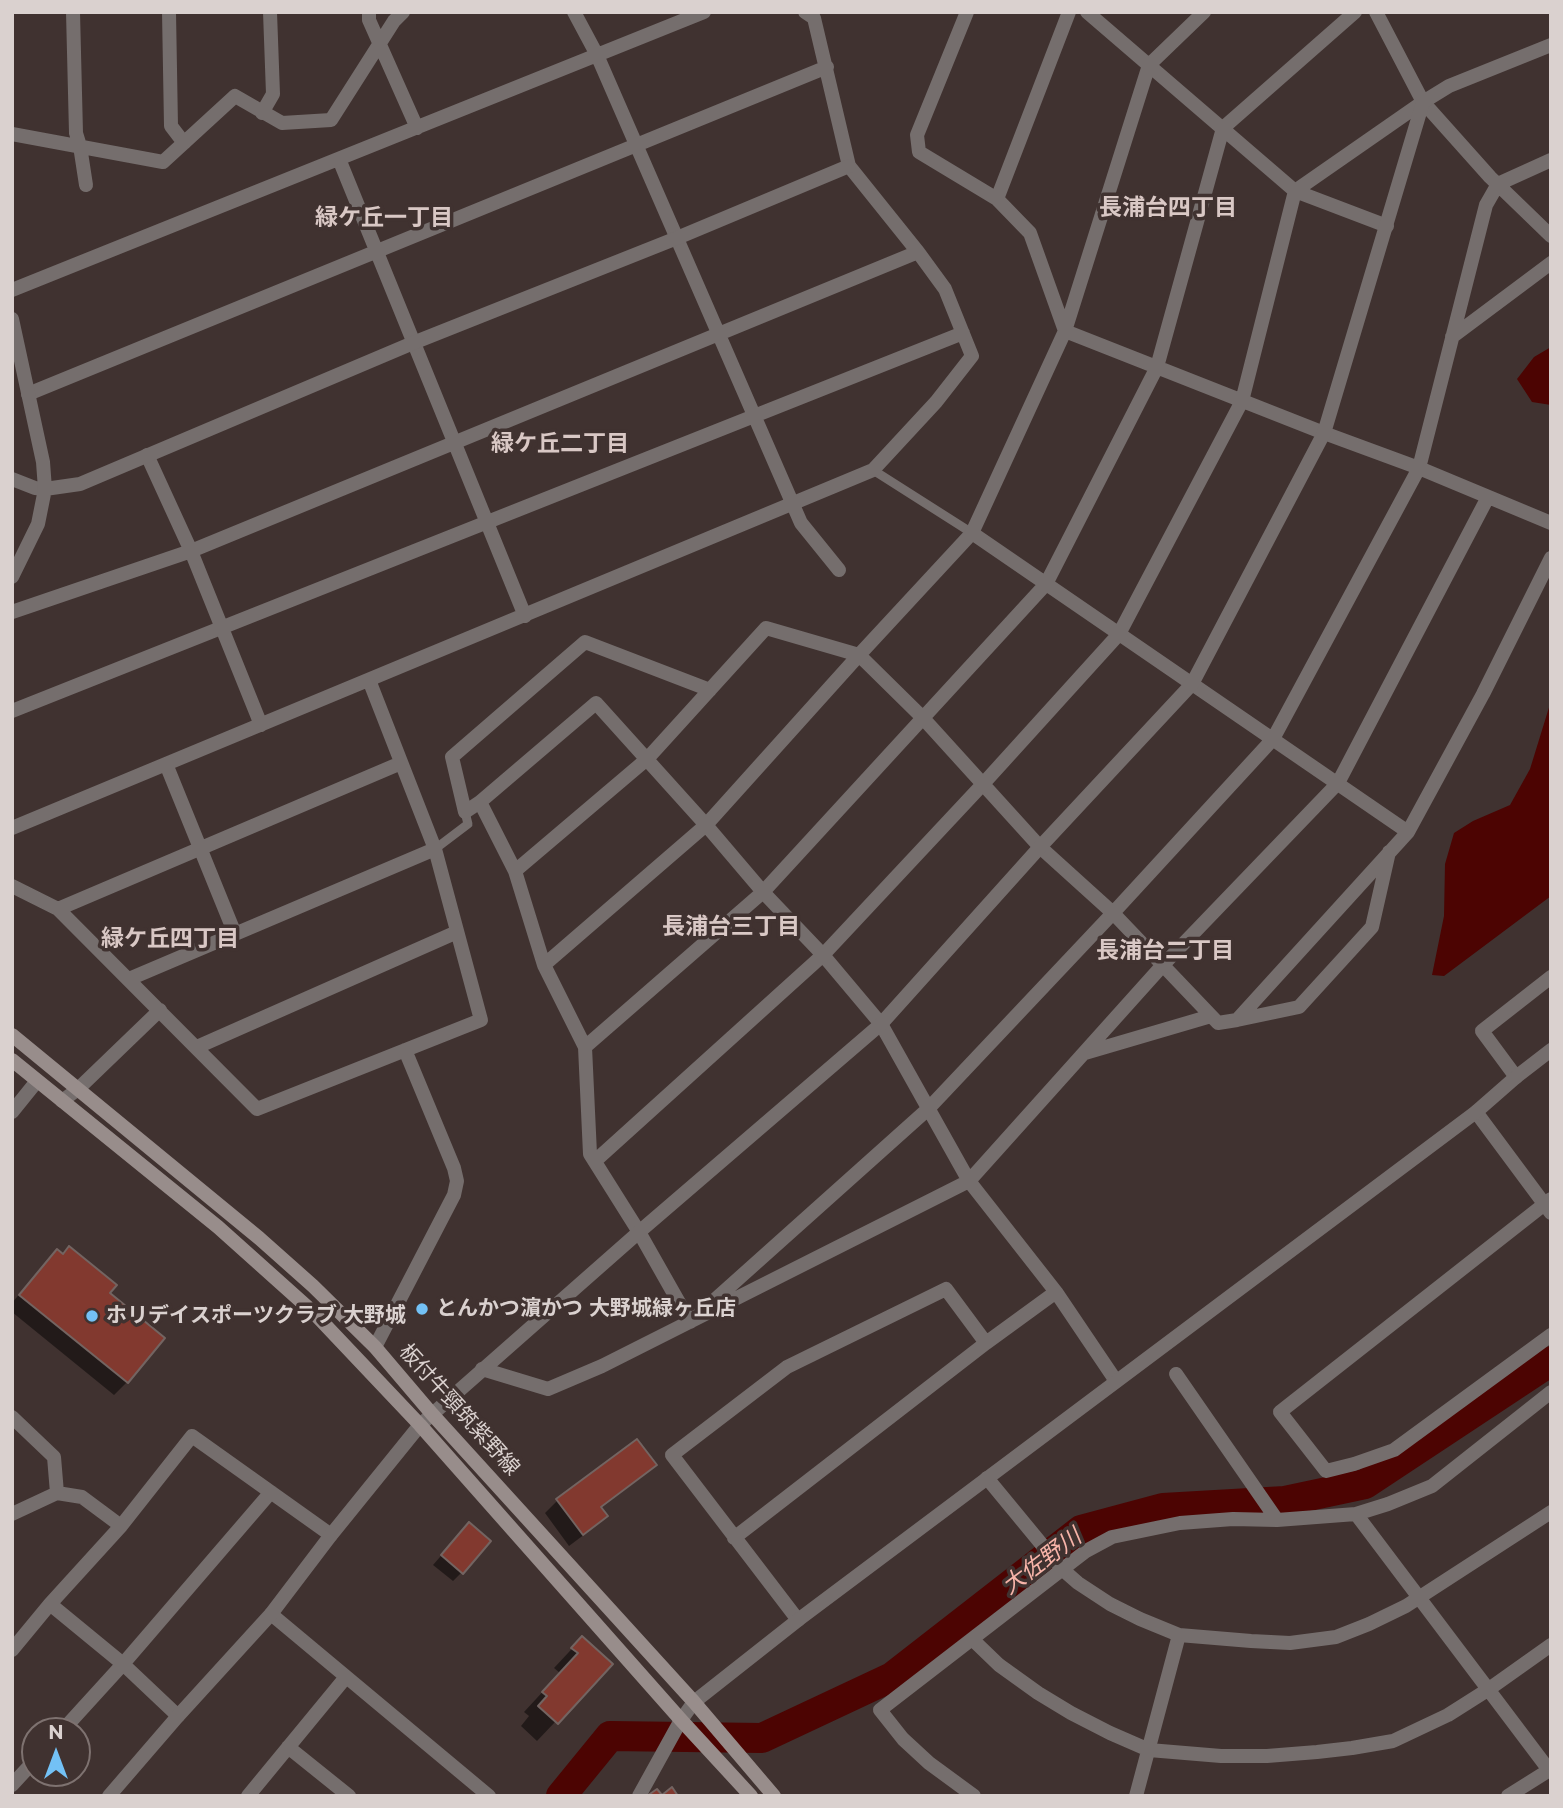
<!DOCTYPE html>
<meta charset="utf-8">
<style>
body{margin:0}
#map{position:relative;width:1563px;height:1808px;overflow:hidden;background:#403230;font-family:Montserrat,sans-serif}
canvas{display:block}
.frame{position:absolute;inset:0;border:14px solid #dad1cf;pointer-events:none}
.north{position:absolute;left:21px;top:1717px;width:70px;height:70px;box-sizing:border-box;background:#403230;border:2px solid #7e7270;border-radius:50%;rotate:0deg;font-size:19px;font-weight:700;line-height:28px;text-align:center;color:#dad1cf}
.north::after{content:'';display:block;margin:auto;width:24px;height:32px;background:#73c1f5;clip-path:polygon(50% 0,100% 100%,50% 72%,0 100%)}
</style>
<div id="map">
<canvas width="1563" height="1808"></canvas>
<div class="frame"></div>
<div class="north">N</div>
</div>
<script>
const ctx = document.querySelector('canvas').getContext('2d');
ctx.lineJoin = 'round';
function fillPath(path, color) { ctx.fillStyle = color; ctx.fill(path, 'evenodd'); }
const poly = rows => new Path2D(rows.map(r => 'M' + r).join(''));
function stroke(path, color, width, dash) { ctx.strokeStyle = color; ctx.lineWidth = width; ctx.lineCap = dash ? 'butt' : 'round'; ctx.setLineDash(dash || []); ctx.stroke(path); }
function label(font, color, halo, rows, align = 'center') {
  ctx.font = font + ' Montserrat,"Noto Sans JP",sans-serif'; ctx.lineWidth = 7; ctx.setLineDash([]); ctx.textBaseline = 'middle'; ctx.strokeStyle = halo; ctx.fillStyle = color; for (const [text, x, y, turn = 0] of rows) {
    ctx.save(); ctx.translate(x, y); ctx.rotate((+turn || 0) * Math.PI / 180); ctx.textAlign = isNaN(turn) ? turn : align; if (halo) ctx.strokeText(text, 0, 0); ctx.fillText(text, 0, 0); ctx.restore();
  }
}
const water = poly([
 [1551,347,1551,405,1532,402,1517,379,1534,357],
 [1551,701,1551,896,1444,976,1432,975,1444,916,1445,864,1454,833,1473,821,1510,805,1530,769]
]);
const shadow = poly([
 [57,1251,163,1338,127,1382,114,1395,12,1312,12,1303,45,1263],
 [637,1441,655,1465,642,1477,600,1509,606,1516,593,1528,569,1546,545,1513,557,1501],
 [460,1534,462,1572,453,1581,433,1565],
 [582,1638,610,1664,537,1741,521,1726,529,1716,524,1712,560,1673,554,1668]
]);
const river = poly([
 [561,1796,610,1736,762,1738,892,1677,1081,1530,1163,1508,1285,1501,1365,1484,1551,1361]
]);
const building = poly([
 [69,1246,117,1285,110,1293,165,1338,128,1383,19,1295,57,1249,63,1254,69,1246],
 [637,1439,657,1465,601,1507,608,1516,583,1535,556,1499,637,1439],
 [469,1522,491,1541,463,1574,441,1555,469,1522],
 [582,1636,613,1664,558,1724,538,1706,547,1696,542,1692,578,1653,571,1648,582,1636],
 [672,1787,678,1796,647,1796,657,1789,662,1795,672,1787]
]);
const service = poly([
 [873,470,972,533],
 [435,849,468,824,465,812]
]);
const minor = poly([
 [73,12,76,133,80,146,86,185],
 [169,12,171,126,184,143],
 [369,12,369,20,417,128],
 [574,12,597,55,801,523,839,570],
 [967,12,917,135,919,152,997,199,1030,233,1065,331,1324,433,1419,468,1551,523],
 [1087,12,1295,191,1387,226],
 [262,113,273,94,270,12],
 [12,134,163,162,235,96,282,123,331,120,394,21,403,12],
 [339,159,525,616],
 [997,199,1069,12],
 [12,290,704,12],
 [1452,337,1551,263],
 [28,394,827,67],
 [147,455,191,551,261,725],
 [12,479,35,488,45,489],
 [972,533,1408,832],
 [12,612,191,551,918,252],
 [710,690,585,642,452,757,465,812,480,802,596,703,706,825,763,892,823,955,881,1024,969,1181,1056,1292,1116,1381],
 [12,711,963,333],
 [166,764,235,934],
 [480,802,515,871,544,965,585,1047,590,1154,639,1232,690,1322,928,1109,1113,913,1273,739,1419,468,1486,205,1498,184,1551,160],
 [12,828,873,470,936,402,972,356,945,289,918,252,849,166,814,18,805,12],
 [515,871,647,759,766,628,859,655,922,717,1040,847,1113,913,1218,1023,1237,1020,1408,832,1483,694,1551,558],
 [12,886,58,909,257,1109,481,1020,435,849,369,680],
 [58,909,401,763],
 [544,965,706,825,859,655,972,533,1065,331,1149,65,1204,12],
 [129,979,435,849],
 [1237,1020,1299,1007,1372,927,1389,852],
 [197,1047,457,932],
 [585,1047,763,892,1046,584,1157,367,1223,128,1355,12],
 [1085,1053,1211,1016],
 [1516,1077,1482,1031,1551,977],
 [62,1101,78,1089,160,1010],
 [12,1112,37,1081],
 [1476,1112,1551,1213],
 [595,1161,823,955,983,784,1119,634,1242,401,1295,191,1423,102,1490,177,1551,236],
 [1551,1199,1280,1412,1326,1471,1354,1464,1394,1450,1551,1335],
 [375,1347,454,1195,457,1181,454,1168,405,1050],
 [482,1369,548,1389,602,1366,969,1181,1162,966,1338,783,1488,497],
 [1176,1374,1277,1520],
 [12,1417,54,1457,57,1493],
 [987,1478,1062,1569,1078,1583,1110,1604,1140,1619,1179,1635,1251,1641,1290,1643,1336,1637,1369,1624,1406,1606,1551,1512],
 [12,1514,57,1493,82,1497,121,1526],
 [1356,1514,1549,1770],
 [734,1538,986,1343,1056,1292],
 [50,1604,123,1664,178,1716],
 [271,1614,489,1796],
 [798,1620,672,1455,787,1367,946,1289,986,1343],
 [972,1639,999,1665,1038,1693,1071,1713,1110,1733,1149,1750,1221,1756,1267,1756,1317,1752,1352,1748,1393,1741,1448,1715,1489,1689,1551,1645],
 [12,1650,50,1604,121,1526,192,1436,331,1535],
 [62,1731,123,1664,271,1492],
 [288,1747,349,1796],
 [12,1785,35,1760],
 [248,1796,346,1677],
 [974,1796,929,1763,903,1739,880,1710,1086,1551,1112,1537,1180,1523,1233,1519,1277,1520,1356,1514,1388,1504,1432,1486,1551,1392],
 [1136,1796,1179,1635],
 [1508,1796,1551,1769]
]);
const tertiary = poly([
 [1376,12,1423,102],
 [12,319,43,462,45,489,38,524,12,577],
 [45,489,80,484,413,343,677,238,849,166],
 [109,1796,178,1716,271,1614,331,1535,420,1425,639,1232,881,1024,1040,847,1192,684,1324,433,1423,102,1449,86,1551,45],
 [639,1796,681,1720,694,1702,798,1620,1476,1112,1516,1077,1551,1050]
]);
const secondary = poly([
 [12,1035,259,1238,313,1286,375,1347,432,1414,694,1702,774,1796],
 [12,1060,218,1227,314,1313,420,1425,681,1720,751,1796]
]);
const markers = [
 [422,1309,7,"#73c1f5"],
 [92,1316,7,"#73c1f5"]
];
const poiNames = [
 ["とんかつ濵かつ 大野城緑ヶ丘店",436,1309],
 ["ホリデイスポーツクラブ 大野城",106,1316]
];
const streetNames = [
 ["板付牛頸筑紫野線",459,1410,48]
];
const neighbourhoodNames = [
 ["長浦台四丁目",1168,208],
 ["緑ケ丘一丁目",384,218],
 ["緑ケ丘二丁目",560,444],
 ["長浦台三丁目",731,927],
 ["緑ケ丘四丁目",170,939],
 ["長浦台二丁目",1165,951]
];
const waterNames = [
 ["大佐野川",1042,1562,-37]
];
fillPath(water, '#4c0402');
fillPath(shadow, '#0007');
stroke(river, '#4c0402', 30);
fillPath(building, '#82392f');
stroke(building, '#736461', 2);
stroke(service, '#756e6d', 9);
stroke(minor, '#756e6d', 14);
stroke(tertiary, '#756e6d', 14);
stroke(secondary, '#988d8b', 14);
for (const [x, y, r, color] of markers) { const dot = new Path2D(); dot.arc(x, y, r, 0, 2 * Math.PI); ctx.fillStyle = color; ctx.fill(dot); stroke(dot, '#403230', 2.5); }
label('bold 21px', '#dad1cf', '#403230', poiNames, 'left');
label('21px', '#dad1cf', '#403230', streetNames);
label('bold 23px', '#d9c8c5', '#403230', neighbourhoodNames);
label('italic 23px', '#f7b4a9', '#403230', waterNames);
</script>
